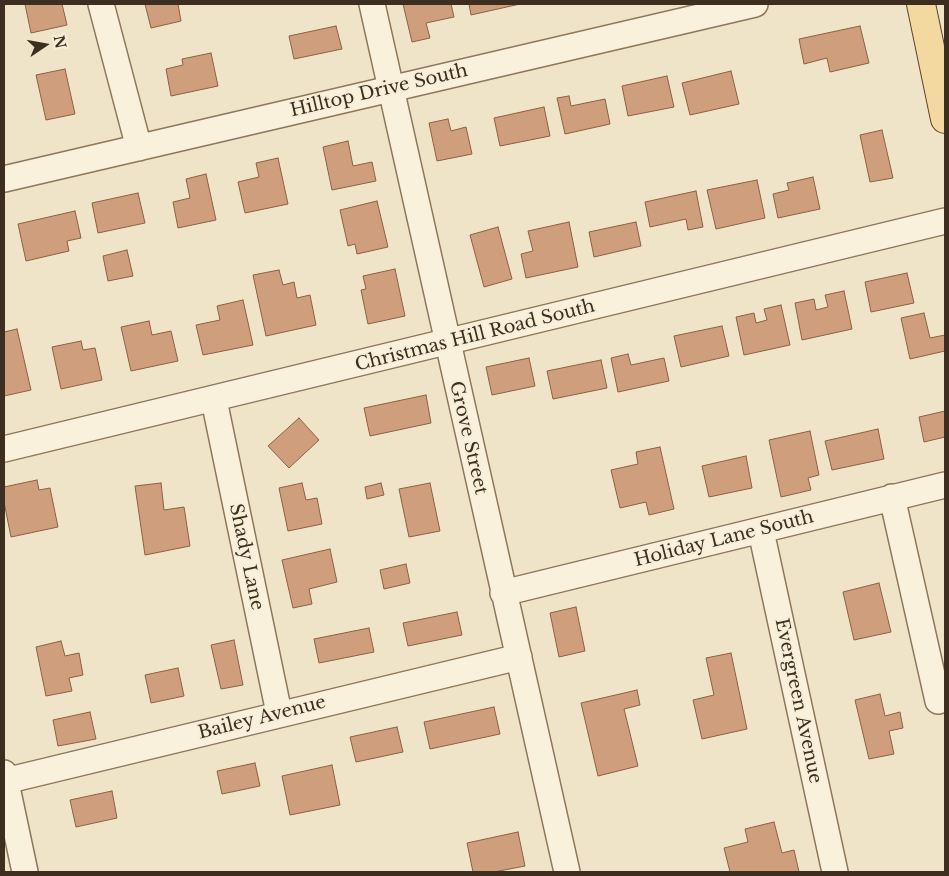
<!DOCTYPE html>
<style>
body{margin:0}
#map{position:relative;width:949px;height:876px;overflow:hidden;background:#f0e4c8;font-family:"Libre Baskerville",serif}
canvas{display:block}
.frame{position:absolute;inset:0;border:5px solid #3d2e20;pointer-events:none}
.north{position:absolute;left:20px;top:20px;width:50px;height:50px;-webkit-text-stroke:4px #f7eed8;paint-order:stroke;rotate:78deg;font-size:14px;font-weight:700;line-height:20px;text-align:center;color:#3d2e20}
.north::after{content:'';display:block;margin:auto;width:18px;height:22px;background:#3d2e20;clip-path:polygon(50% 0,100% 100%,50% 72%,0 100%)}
</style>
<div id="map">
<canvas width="949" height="876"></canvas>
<div class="frame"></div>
<div class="north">N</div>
</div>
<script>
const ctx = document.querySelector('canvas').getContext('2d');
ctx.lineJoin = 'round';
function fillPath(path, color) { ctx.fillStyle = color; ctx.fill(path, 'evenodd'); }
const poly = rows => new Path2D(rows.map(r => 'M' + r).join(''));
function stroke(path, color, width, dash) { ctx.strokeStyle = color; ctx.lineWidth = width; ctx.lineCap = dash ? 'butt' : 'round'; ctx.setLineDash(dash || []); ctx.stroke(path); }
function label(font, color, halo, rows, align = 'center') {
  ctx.font = font + ' "Libre Baskerville",serif'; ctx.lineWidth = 4; ctx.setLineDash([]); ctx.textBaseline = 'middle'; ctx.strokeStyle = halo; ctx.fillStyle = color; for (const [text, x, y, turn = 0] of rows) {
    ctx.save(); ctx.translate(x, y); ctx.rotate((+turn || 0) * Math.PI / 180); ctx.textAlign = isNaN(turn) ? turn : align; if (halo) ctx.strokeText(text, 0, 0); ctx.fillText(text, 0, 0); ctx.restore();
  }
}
const building = poly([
 [25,4,62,4,67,25,31,33,25,4],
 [145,4,178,4,181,21,151,28,145,4],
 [403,4,451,4,454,17,426,23,430,38,412,42,403,4],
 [469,4,520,4,471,15,469,4],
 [336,26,342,49,294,59,289,36,336,26],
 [860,26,869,63,830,72,827,58,804,64,799,39,860,26],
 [211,53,218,86,171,96,166,69,183,65,182,59,211,53],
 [65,69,75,114,46,120,36,75,65,69],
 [731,71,739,104,690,115,682,83,731,71],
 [667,76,674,107,628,116,622,86,667,76],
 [569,96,571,106,605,99,610,124,565,134,557,98,569,96],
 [544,107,550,136,500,146,494,118,544,107],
 [448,119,451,131,466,127,472,154,437,161,429,123,448,119],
 [882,130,893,178,870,182,860,135,882,130],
 [348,141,353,166,372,162,376,181,332,190,323,147,348,141],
 [278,158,288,204,245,213,238,182,259,177,256,163,278,158],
 [206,174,216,220,178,228,173,202,190,198,186,179,206,174],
 [813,177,820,209,778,218,773,194,789,190,787,183,813,177],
 [757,180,765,218,716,229,707,190,757,180],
 [696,191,703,227,688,230,686,219,650,227,645,202,696,191],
 [138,193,145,223,98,233,92,203,138,193],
 [377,201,388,247,357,254,355,244,348,246,340,210,377,201],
 [75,211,81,238,67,241,69,251,26,261,18,224,75,211],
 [569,222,578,267,526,278,521,254,533,251,528,231,569,222],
 [636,222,641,246,594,257,589,232,636,222],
 [498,227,512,279,484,287,470,235,498,227],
 [127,250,133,276,108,281,103,256,127,250],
 [395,269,405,316,368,324,361,290,366,289,363,276,395,269],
 [279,270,283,285,294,282,297,298,310,295,316,325,266,336,253,275,279,270],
 [907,273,914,303,871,312,865,282,907,273],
 [844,291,852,329,802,340,795,303,814,299,816,310,828,307,825,295,844,291],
 [243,300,253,345,203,355,196,325,220,320,217,306,243,300],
 [781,305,790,345,744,355,736,317,754,313,756,323,767,320,764,309,781,305],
 [924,313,930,338,945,335,945,351,910,359,901,318,924,313],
 [149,321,152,335,171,331,178,361,131,371,121,327,149,321],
 [722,326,729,356,681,367,674,336,722,326],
 [17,329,31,390,4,396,4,332,17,329],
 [81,341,83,350,95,348,102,380,61,389,52,347,81,341],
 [628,354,631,365,664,358,669,381,618,392,611,358,628,354],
 [529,358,535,386,492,395,486,367,529,358],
 [601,360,607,388,553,399,547,371,601,360],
 [426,395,431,423,370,436,364,408,426,395],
 [945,411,945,437,924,442,919,417,945,411],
 [299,418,319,440,289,468,268,446,299,418],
 [878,429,884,459,832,470,825,441,878,429],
 [810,431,819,475,808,478,811,490,781,497,769,440,810,431],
 [660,447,674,509,649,515,646,502,620,508,611,470,638,464,636,452,660,447],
 [746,456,752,488,709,497,702,466,746,456],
 [37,480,39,490,50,488,58,527,11,537,4,502,4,487,37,480],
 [161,483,164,510,184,507,190,546,145,555,135,486,161,483],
 [302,483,306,500,317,498,322,524,288,531,279,488,302,483],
 [381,483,384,495,367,499,365,487,381,483],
 [430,483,440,531,409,537,399,489,430,483],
 [330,549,337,582,309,589,312,604,293,608,282,560,330,549],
 [406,564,410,583,384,589,380,570,406,564],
 [879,583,891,632,854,640,843,592,879,583],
 [576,607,585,651,559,657,550,613,576,607],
 [457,612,462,635,408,646,403,623,457,612],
 [369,628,374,652,319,663,314,639,369,628],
 [234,640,243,685,221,689,211,645,234,640],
 [61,641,65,656,79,653,83,675,69,678,72,691,46,696,36,647,61,641],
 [731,653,747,729,702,739,693,700,714,695,706,658,731,653],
 [178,668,184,696,151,703,145,675,178,668],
 [637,690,640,705,624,709,638,766,598,776,581,703,637,690],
 [880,694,885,716,900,712,903,728,889,731,894,754,869,759,855,700,880,694],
 [494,707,500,734,430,749,424,722,494,707],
 [90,712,96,739,58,746,53,720,90,712],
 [397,727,403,752,356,762,350,737,397,727],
 [255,763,260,786,222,794,217,771,255,763],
 [332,765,340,805,290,815,282,776,332,765],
 [112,791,117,818,76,827,70,800,112,791],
 [774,822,782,853,794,850,799,872,730,872,724,848,748,842,745,829,774,822],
 [518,832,525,866,494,872,473,872,467,843,518,832]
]);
const minor = poly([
 [101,4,139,148],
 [372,4,567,872],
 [4,179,755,4],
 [214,400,279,713],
 [4,449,945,221],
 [892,497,938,701,945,699],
 [761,531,835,872],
 [503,593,945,485],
 [4,773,25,872],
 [5,781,519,657]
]);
const major = poly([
 [921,4,945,119]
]);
const streetNames = [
 ["Hilltop Drive South",379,91,-13],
 ["Christmas Hill Road South",475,336,-14],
 ["Grove Street",468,438,77],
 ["Holiday Lane South",724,539,-14],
 ["Shady Lane",246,557,78],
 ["Evergreen Avenue",798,701,78],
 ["Bailey Avenue",262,718,-14]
];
fillPath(building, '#cf9f7d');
stroke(building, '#8d5f41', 1);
stroke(minor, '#8d765c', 28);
stroke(major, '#5b4430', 30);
stroke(minor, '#faf1dc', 25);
stroke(major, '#f3d9a0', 28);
label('18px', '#3d2e20', '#f7eed8', streetNames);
</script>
